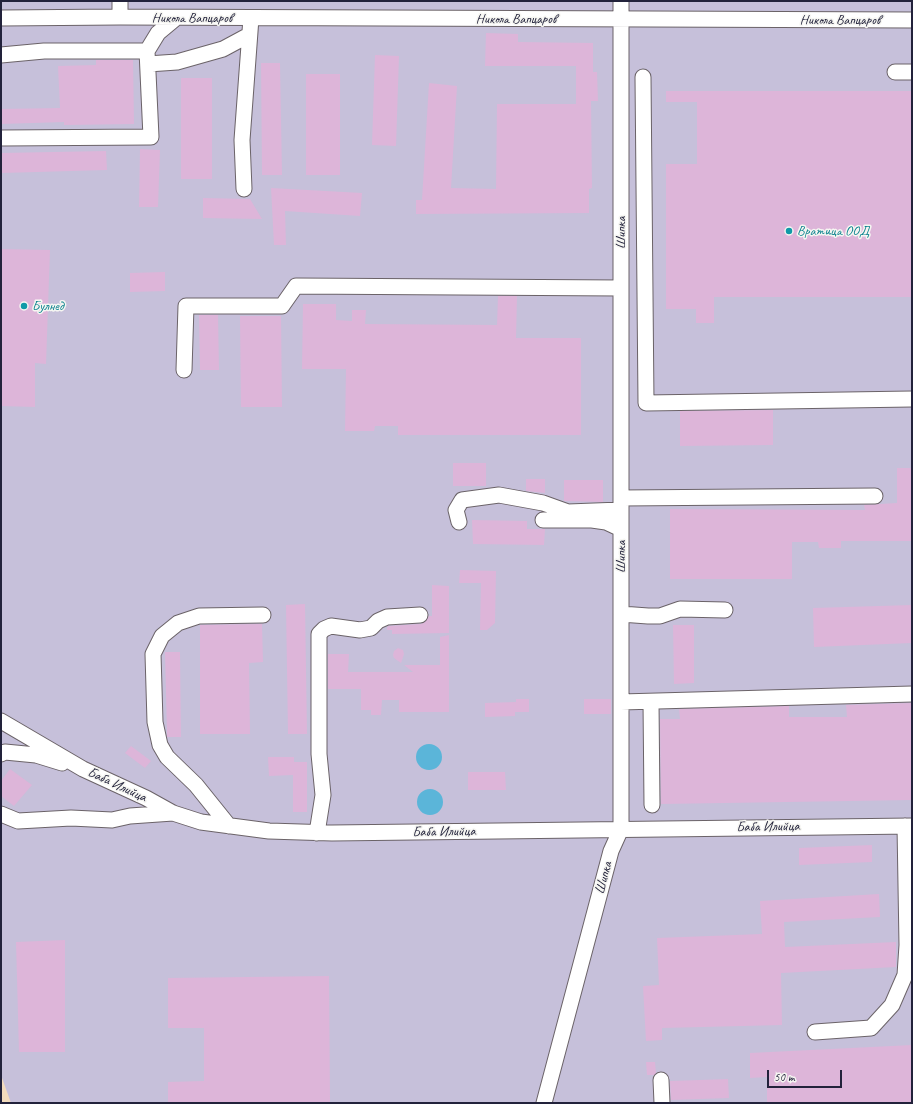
<!DOCTYPE html>
<meta charset="utf-8">
<style>
body{margin:0}
#map{position:relative;width:913px;height:1104px;overflow:hidden;background:#f2dbbd;font-family:Caveat,sans-serif}
canvas{display:block}
.frame{position:absolute;inset:0;border:2px solid #22223b;pointer-events:none}
.scale{position:absolute;left:767px;top:1070px;width:75px;height:18px;box-sizing:border-box;border:2px solid #22223b;border-top:0;padding-left:5px;font-size:12px;line-height:14px;white-space:nowrap;color:#22223b;-webkit-text-stroke:3px #f6f6f2;paint-order:stroke}
</style>
<div id="map">
<canvas width="913" height="1104"></canvas>
<div class="frame"></div>
<div class="scale">50 m</div>
</div>
<script>
const ctx = document.querySelector('canvas').getContext('2d');
ctx.lineJoin = 'round';
function fillPath(path, color) { ctx.fillStyle = color; ctx.fill(path, 'evenodd'); }
const poly = rows => new Path2D(rows.map(r => 'M' + r).join(''));
function stroke(path, color, width, dash) { ctx.strokeStyle = color; ctx.lineWidth = width; ctx.lineCap = dash ? 'butt' : 'round'; ctx.setLineDash(dash || []); ctx.stroke(path); }
function label(font, color, halo, rows, align = 'center') {
  ctx.font = font + ' Caveat,sans-serif'; ctx.lineWidth = 3; ctx.setLineDash([]); ctx.textBaseline = 'middle'; ctx.strokeStyle = halo; ctx.fillStyle = color; for (const [text, x, y, turn = 0] of rows) {
    ctx.save(); ctx.translate(x, y); ctx.rotate((+turn || 0) * Math.PI / 180); ctx.textAlign = isNaN(turn) ? turn : align; if (halo) ctx.strokeText(text, 0, 0); ctx.fillText(text, 0, 0); ctx.restore();
  }
}
const industrial = poly([
 [1,1,912,1,912,1103,11,1103,1,1075]
]);
const water = poly([
 '416 757a13 13 0 1 1 26 0a13 13 0 1 1-26 0Z',
 '417 802a13 13 0 1 1 26 0a13 13 0 1 1-26 0Z'
]);
const building = poly([
 [486,33,518,34,518,42,593,43,593,72,597,72,598,101,591,101,592,188,589,189,589,213,416,214,416,200,422,200,429,83,457,86,451,188,496,189,497,104,576,104,576,66,485,66],
 [375,55,399,56,396,146,372,145],
 [96,60,133,60,134,124,64,125,64,122,1,124,1,109,60,108,58,66,96,65],
 [261,63,280,63,282,175,262,175],
 [306,74,340,74,340,175,306,175],
 [181,78,212,78,212,179,181,179],
 [666,91,912,91,912,297,714,297,714,323,696,323,696,309,666,309,666,164,697,164,697,102,666,102],
 [140,149,160,150,158,207,139,207],
 [106,151,107,170,1,173,1,153],
 [271,188,362,193,360,216,285,211,286,245,274,245],
 [203,198,250,199,262,219,203,218],
 [1,249,50,250,46,364,35,363,35,407,1,406],
 [165,272,165,291,130,292,130,273],
 [498,296,517,296,516,338,581,338,581,435,398,435,398,426,375,426,374,431,345,431,346,369,302,369,303,304,336,304,336,320,352,321,352,310,366,310,365,324,497,325],
 [199,315,218,315,219,370,200,370],
 [240,316,281,316,282,407,241,407],
 [773,410,773,445,680,446,680,411],
 [453,463,486,463,486,486,453,486],
 [897,468,912,468,912,541,841,541,841,548,819,548,818,542,792,542,792,579,670,579,670,509,865,510,864,505,897,503],
 [526,479,545,479,545,493,526,491],
 [564,480,603,480,603,502,564,501],
 [472,520,527,521,527,529,545,529,544,545,473,544],
 [460,570,496,571,495,623,487,630,480,630,481,583,459,583],
 [432,585,449,586,449,633,392,634,392,630,387,630,387,627,389,626,421,624,425,622,429,616,432,616],
 [305,604,307,734,288,734,286,605],
 [912,605,912,643,814,647,813,608],
 [262,624,263,662,249,663,250,734,200,734,200,625],
 [673,625,694,625,694,683,674,684],
 [449,635,449,712,399,712,399,700,382,700,381,715,371,715,371,710,361,710,361,689,328,689,328,654,349,654,348,672,413,672,404,665,440,665,440,637],
 [398,648,403,650,404,654,401,663,394,658,393,655,394,651],
 [165,652,180,652,181,737,167,737,167,733],
 [516,699,529,699,529,712,515,712,515,716,485,717,485,703,516,702],
 [584,699,611,699,611,714,584,714],
 [912,703,912,800,661,804,660,719,680,719,679,709,789,706,789,717,847,717,846,705],
 [131,746,151,761,145,768,125,753],
 [268,757,294,757,294,762,307,762,307,812,293,812,293,775,269,776],
 [10,769,32,785,14,806,1,796,1,781],
 [468,772,505,772,506,790,468,790],
 [872,845,872,862,799,865,799,848],
 [879,894,880,917,784,922,785,947,896,942,896,967,781,973,782,1025,662,1028,662,1040,646,1041,643,986,659,985,657,938,762,934,760,901],
 [65,940,65,1052,19,1052,16,942],
 [329,976,330,1103,168,1103,168,1082,204,1081,204,1028,168,1028,168,978],
 [912,1045,912,1103,767,1103,767,1077,750,1078,750,1053],
 [646,1062,655,1062,656,1073,654,1075,647,1075],
 [728,1079,729,1098,671,1100,670,1081]
]);
const minor = poly([
 [120,1,120,17],
 [1,18,120,17,912,20],
 [1,55,44,51,147,51,158,33,176,18],
 [148,64,177,62,223,49,249,35],
 [895,72,912,72],
 [643,77,646,403,912,399],
 [1,138,151,137,147,51],
 [244,189,242,140,251,18],
 [184,370,186,306,282,306,296,286,621,288],
 [621,498,875,496],
 [543,520,592,520,606,522,621,529],
 [459,522,456,510,462,500,499,495,543,503,568,512,621,510],
 [621,614,648,616,660,616,680,609,725,610],
 [621,702,912,694],
 [651,702,652,805],
 [1,721,83,769,146,798,173,813,201,822,269,831,332,833,912,826],
 [1,754,5,752,36,755,62,763],
 [1,814,18,821,71,818,112,820,130,816,173,813],
 [229,826,196,785,167,757,160,745,155,722,153,654,162,636,178,623,199,616,263,615],
 [317,833,323,795,319,754,319,634,324,629,331,626,360,630,371,628,378,621,387,617,420,615],
 [815,1032,871,1028,892,1005,905,975,907,945,905,826],
 [661,1080,662,1103],
 [544,1103,611,851,621,829,621,1]
]);
const markers = [
 [789,231,4,"#0f9aa8"],
 [24,306,4,"#0f9aa8"]
];
const streetNames = [
 ["Никола Вапцаров",192,18],
 ["Никола Вапцаров",516,19],
 ["Никола Вапцаров",840,20],
 ["Шипка",621,233,-90],
 ["Шипка",621,557,-90],
 ["Баба Илийца",117,785,25],
 ["Баба Илийца",768,827,-1],
 ["Баба Илийца",444,832,-1],
 ["Шипка",604,878,-75]
];
const cultureNames = [
 ["Вратица ООД",797,231],
 ["Булнед",32,306]
];
fillPath(industrial, '#c6c0da');
fillPath(water, '#5bb5d9');
fillPath(building, '#ddb5d9');
stroke(minor, '#6b6368', 17);
stroke(minor, '#fff', 15);
for (const [x, y, r, color] of markers) { const dot = new Path2D(); dot.arc(x, y, r, 0, 2 * Math.PI); ctx.fillStyle = color; ctx.fill(dot); stroke(dot, '#f6f6f2', 1.5); }
label('14px', '#22223b', '#f6f6f2', streetNames);
label('14px', '#0d838f', '#f6f6f2', cultureNames, 'left');
</script>
